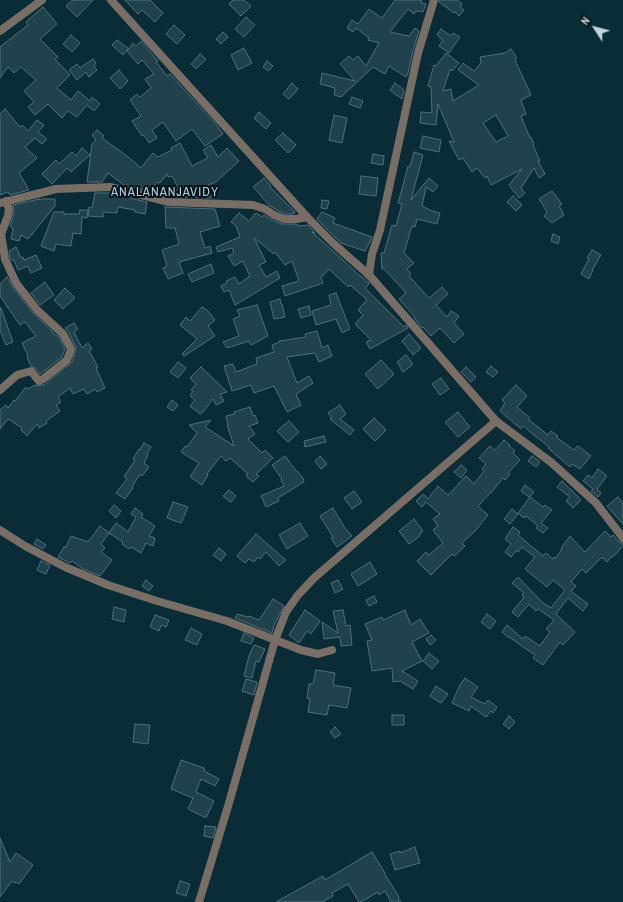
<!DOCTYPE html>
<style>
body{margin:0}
#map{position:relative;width:623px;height:902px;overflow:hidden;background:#092c36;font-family:"Archivo Narrow",sans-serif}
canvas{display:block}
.north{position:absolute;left:575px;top:8px;width:40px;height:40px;-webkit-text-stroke:3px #051217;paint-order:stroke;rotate:306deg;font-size:11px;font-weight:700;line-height:16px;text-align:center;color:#c3d5db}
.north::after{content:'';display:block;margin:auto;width:14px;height:18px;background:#c3d5db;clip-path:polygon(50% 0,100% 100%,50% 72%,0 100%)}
</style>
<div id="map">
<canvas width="623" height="902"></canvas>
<div class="north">N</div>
</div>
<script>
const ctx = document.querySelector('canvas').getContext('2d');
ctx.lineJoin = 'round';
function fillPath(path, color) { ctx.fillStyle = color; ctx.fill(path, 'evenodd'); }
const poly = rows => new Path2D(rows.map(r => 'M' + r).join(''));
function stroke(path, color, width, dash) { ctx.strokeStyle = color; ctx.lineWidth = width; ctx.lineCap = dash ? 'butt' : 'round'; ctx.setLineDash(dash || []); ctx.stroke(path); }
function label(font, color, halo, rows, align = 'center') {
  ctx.font = font + ' "Archivo Narrow",sans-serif'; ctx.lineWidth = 4; ctx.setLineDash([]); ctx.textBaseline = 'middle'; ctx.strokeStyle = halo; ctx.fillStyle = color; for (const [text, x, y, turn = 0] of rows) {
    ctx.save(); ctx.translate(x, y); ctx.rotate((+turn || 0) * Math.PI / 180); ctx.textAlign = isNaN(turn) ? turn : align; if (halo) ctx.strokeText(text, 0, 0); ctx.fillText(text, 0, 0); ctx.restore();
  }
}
const building = poly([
 [73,0,93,0,77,17,66,6,73,0],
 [125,0,150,0,163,13,155,22,142,10,138,14,125,0],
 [233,0,244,0,251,6,241,16,229,4,233,0],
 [395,0,422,0,421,3,426,4,423,12,416,11,414,14,408,9,390,32,409,36,415,28,419,31,413,51,408,73,406,77,389,66,385,74,373,67,341,97,334,95,335,88,320,84,322,73,355,81,340,64,349,56,353,60,358,56,366,66,379,43,368,40,369,38,356,28,353,32,347,28,352,20,358,24,369,9,382,18,395,0],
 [439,0,457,0,462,4,460,7,464,10,459,16,455,12,454,13,439,2,439,0],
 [43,7,57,24,40,39,58,57,55,59,70,75,57,88,71,100,78,91,90,101,92,97,100,104,94,111,87,105,77,117,68,111,62,118,48,104,35,115,28,107,34,102,24,91,36,80,21,67,14,73,8,67,0,78,0,47,28,25,26,22,43,7],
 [246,17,255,25,244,37,235,29,246,17],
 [174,25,185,35,177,44,166,34,174,25],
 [441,29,451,36,453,33,460,37,449,53,439,46,443,40,437,35,441,29],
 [223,32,228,37,221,44,216,39,223,32],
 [71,35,80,43,72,52,63,44,71,35],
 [117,40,129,49,133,43,136,46,141,41,152,54,158,61,156,62,167,76,170,74,216,124,223,134,205,146,192,129,176,141,163,122,152,130,157,138,149,143,144,135,142,136,132,121,141,116,130,100,137,94,140,97,151,88,145,79,154,74,142,60,138,64,127,51,128,49,123,55,112,45,117,40],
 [244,48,252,63,238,70,231,55,244,48],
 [511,49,517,58,515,60,531,95,521,100,526,114,521,116,530,138,531,137,534,144,533,145,540,161,538,161,545,174,539,178,534,168,521,188,525,193,519,198,509,185,522,169,491,185,487,176,485,178,477,168,472,172,463,158,459,160,449,141,454,142,438,104,436,125,420,123,421,112,432,113,431,87,428,86,434,65,436,66,446,53,459,63,452,71,450,69,443,91,451,89,453,101,479,85,458,70,463,63,474,71,481,63,480,57,505,53,511,49],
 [496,115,508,136,496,142,483,123,496,115],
 [200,54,206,59,196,69,191,64,200,54],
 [93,59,96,63,94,66,97,70,89,77,86,72,77,80,69,70,77,64,80,68,93,59],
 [267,61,273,66,268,71,263,67,267,61],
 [119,70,128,81,120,89,110,78,119,70],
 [292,83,298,89,289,99,283,94,292,83],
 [395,83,404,90,402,99,390,90,395,83],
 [352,97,363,101,360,108,349,104,352,97],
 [5,109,20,127,22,125,28,131,37,120,44,125,38,132,47,139,42,144,35,138,25,147,37,158,19,173,29,190,10,195,8,192,0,195,0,114,5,109],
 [259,112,271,123,266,129,254,118,259,112],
 [334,115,347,118,342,143,329,140,334,115],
 [97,130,104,136,102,138,127,156,141,168,153,153,158,157,172,150,171,148,180,143,192,166,208,158,203,150,211,145,218,157,227,148,239,161,216,182,208,185,211,198,175,197,173,191,179,189,172,176,168,177,167,174,160,183,157,182,151,192,124,185,108,173,102,182,87,182,92,144,96,140,92,135,97,130],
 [283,133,296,145,288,153,275,140,283,133],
 [423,136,441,140,439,152,420,148,423,136],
 [82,148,90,155,71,172,67,168,52,184,42,174,56,160,59,164,72,152,76,156,82,148],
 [414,152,423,155,411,200,429,178,438,186,433,192,426,187,422,206,432,211,440,213,437,224,417,219,415,227,412,226,404,253,414,263,407,269,411,274,409,276,429,298,442,287,448,294,436,305,447,317,451,311,459,316,454,323,464,334,454,343,440,328,431,336,423,327,422,328,414,318,415,317,399,299,406,293,384,269,382,269,381,253,384,253,392,225,396,226,402,204,398,203,401,193,408,166,410,167,414,152],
 [373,154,384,156,383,165,371,163,373,154],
 [361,176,378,178,376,196,359,194,361,176],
 [264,178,271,186,270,187,295,212,294,214,285,214,277,210,270,206,253,187,264,178],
 [552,191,562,204,559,206,564,215,552,223,544,216,547,212,539,199,552,191],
 [95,193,109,193,147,202,145,214,135,212,135,210,118,207,117,213,103,212,103,217,88,216,89,207,92,208,95,193],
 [513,196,522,205,516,211,507,202,513,196],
 [39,199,55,199,55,206,28,239,21,235,19,241,11,239,13,229,10,226,13,217,14,209,13,205,39,199],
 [322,200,329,201,327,209,321,208,322,200],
 [165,207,215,209,220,226,200,232,205,248,210,246,212,253,179,262,183,273,168,279,163,268,167,266,162,250,179,244,175,228,166,228,165,207],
 [80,210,88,210,87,218,82,217,81,234,73,233,71,246,56,244,54,251,41,246,54,212,64,212,64,214,79,214,80,210],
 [322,212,335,218,333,223,372,237,370,242,365,251,341,243,317,219,322,212],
 [239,213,249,221,256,213,262,217,264,215,272,220,282,224,297,224,298,226,308,225,315,233,312,232,343,260,360,276,361,276,369,283,369,284,365,288,404,327,406,325,408,328,370,349,366,342,371,340,355,324,363,315,358,310,367,300,350,285,348,287,329,269,321,278,323,283,285,296,282,286,299,281,292,261,285,265,275,252,274,254,254,238,266,262,259,265,266,277,277,271,280,278,235,305,229,290,224,292,221,286,227,283,226,281,235,277,239,284,250,276,243,261,234,266,228,256,234,253,232,248,218,252,216,247,240,237,236,226,231,222,239,213],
 [553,234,560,237,558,244,551,241,553,234],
 [16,247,21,258,23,257,24,260,36,255,42,268,31,273,28,266,18,270,14,260,11,260,10,257,9,251,16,247],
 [592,250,601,255,592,270,593,270,589,279,581,274,589,259,587,258,592,250],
 [211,264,214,273,192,282,188,274,211,264],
 [7,277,12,286,33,313,52,331,53,334,54,334,59,337,65,349,62,357,40,374,35,368,31,366,27,357,28,356,22,343,36,336,25,322,20,325,0,296,0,284,7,277],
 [45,282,54,295,40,305,31,293,45,282],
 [65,288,75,298,63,309,54,300,65,288],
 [336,293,350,329,342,333,336,319,316,325,312,311,331,305,329,295,336,293],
 [280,299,281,304,282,304,285,317,274,319,270,302,280,299],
 [257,305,268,336,251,345,249,341,227,348,223,342,239,336,233,319,240,316,237,310,257,305],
 [309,306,311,315,301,318,298,309,309,306],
 [202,307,208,311,215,320,208,326,215,336,184,356,182,354,197,339,180,325,186,317,190,321,202,307],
 [0,308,1,308,13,342,6,345,0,330,0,308],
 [74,323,78,329,74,332,82,348,88,343,92,349,89,351,98,367,96,368,105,388,97,392,95,389,87,394,84,389,73,394,70,388,58,397,60,400,60,403,56,405,60,411,46,421,47,423,39,428,37,424,27,436,21,430,22,428,8,419,0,429,0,410,6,405,8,408,14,400,15,401,26,387,28,389,35,385,39,386,45,384,72,362,76,348,68,331,65,328,74,323],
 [317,331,322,348,328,345,332,356,319,362,315,353,287,357,297,383,309,376,313,383,296,394,301,405,287,412,274,386,254,393,251,385,232,391,224,366,233,364,236,372,257,364,256,358,274,352,272,345,280,342,279,341,306,337,305,334,317,331],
 [409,334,421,348,413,355,402,341,409,334],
 [406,355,413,364,403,372,397,362,406,355],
 [381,360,394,374,378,389,365,374,381,360],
 [178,362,186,368,178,378,170,372,178,362],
 [491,366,498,372,493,377,486,372,491,366],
 [201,367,227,392,220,394,224,401,216,405,213,399,203,412,200,414,190,406,195,400,190,396,193,391,191,390,196,384,190,378,201,367],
 [466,367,476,377,471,382,461,372,466,367],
 [441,378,449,389,440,395,432,384,441,378],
 [516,385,527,396,517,407,530,418,529,420,548,435,551,431,558,436,556,437,574,450,577,446,578,446,591,456,580,469,572,464,570,467,548,448,549,447,523,426,521,429,500,411,505,403,502,400,516,385],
 [172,400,178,405,173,411,167,407,172,400],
 [340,405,346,414,340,419,354,430,350,435,330,419,332,418,328,413,340,405],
 [250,407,253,416,255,415,258,423,249,426,255,434,248,439,262,453,265,450,273,458,256,474,259,476,253,482,246,476,248,474,230,458,226,461,221,456,207,474,208,475,202,485,190,477,199,463,181,452,185,446,187,447,197,433,189,425,211,420,205,427,234,446,227,425,228,425,226,416,235,414,234,412,250,407],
 [458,412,470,427,458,437,445,422,458,412],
 [374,418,386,430,375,441,363,429,374,418],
 [289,421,299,432,288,442,277,431,289,421],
 [324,436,326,442,305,447,304,441,324,436],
 [504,440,510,445,509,446,515,451,513,453,520,460,508,473,510,474,505,480,503,478,491,493,491,492,478,506,488,515,476,530,462,543,465,546,454,556,452,554,431,575,417,561,426,552,429,555,443,543,433,530,438,526,433,519,440,514,426,502,422,507,416,501,423,494,428,499,438,486,448,495,466,476,474,484,484,471,482,469,486,464,479,458,490,446,495,450,504,440],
 [144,443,151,447,147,454,148,455,144,463,149,467,142,476,140,474,132,487,133,488,125,499,116,493,127,479,124,477,135,460,133,459,139,449,140,450,144,443],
 [285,456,296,471,297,471,303,478,304,482,278,498,279,501,266,507,261,496,284,486,281,480,282,479,272,465,285,456],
 [320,456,327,464,321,469,315,461,320,456],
 [532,456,540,462,536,467,528,461,532,456],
 [461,465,467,470,461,478,454,472,461,465],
 [598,469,607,476,597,489,601,493,598,497,591,491,593,489,583,481,588,475,592,478,598,469],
 [562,481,581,500,573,508,566,501,570,497,557,487,562,481],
 [525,485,534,492,529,497,521,491,525,485],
 [229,490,236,496,231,502,223,496,229,490],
 [354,491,362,502,352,509,344,498,354,491],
 [530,497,543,507,545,505,552,510,541,523,548,528,543,533,536,528,538,526,526,516,524,518,518,513,530,497],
 [618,497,623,503,623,524,607,506,618,497],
 [173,502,188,507,181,523,167,518,173,502],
 [114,505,121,511,116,518,109,511,114,505],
 [135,508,143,514,141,517,155,526,149,536,155,538,153,546,146,543,141,553,131,547,129,549,122,544,123,542,109,533,116,523,128,532,136,517,131,514,135,508],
 [333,508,345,528,352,536,337,547,331,538,333,537,320,516,333,508],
 [512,509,518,514,510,524,504,519,512,509],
 [414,519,423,531,419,535,420,536,409,544,399,531,414,519],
 [300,523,308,536,287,549,279,535,300,523],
 [100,526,109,533,101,544,105,548,101,552,112,560,100,576,83,569,72,561,70,563,58,557,64,547,66,547,71,536,88,542,100,526],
 [513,527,520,532,518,535,543,556,546,553,553,559,554,557,556,558,562,549,561,548,570,536,585,552,605,531,611,537,613,535,619,542,623,543,623,546,613,557,612,556,607,562,602,557,586,573,582,569,571,582,576,586,571,591,588,604,583,611,568,598,556,614,575,632,563,645,560,642,543,665,533,658,535,655,509,637,508,637,502,632,507,625,523,639,525,636,540,646,550,632,546,629,554,620,538,609,536,611,529,604,518,617,512,612,524,597,522,595,524,593,512,583,518,577,543,603,551,608,565,590,553,580,547,587,525,569,535,557,522,547,518,552,517,550,511,557,505,552,511,544,505,539,513,527],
 [256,534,286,560,279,566,266,552,260,559,258,557,254,562,249,559,245,563,237,556,256,534],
 [37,539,46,545,43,549,34,544,37,539],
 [219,548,226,554,221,561,213,555,219,548],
 [41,561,50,565,46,574,37,570,41,561],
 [370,562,377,574,358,586,351,574,370,562],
 [146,580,153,586,149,591,142,586,146,580],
 [338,580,343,589,335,593,331,583,338,580],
 [374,596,377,602,369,606,366,600,374,596],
 [273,599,284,606,273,627,274,627,272,633,235,618,237,614,248,617,249,616,259,620,273,599],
 [114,607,126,610,124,622,112,619,114,607],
 [305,610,320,621,311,634,307,631,299,643,289,635,305,610],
 [343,610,346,626,350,625,352,645,341,646,340,637,324,639,322,622,338,633,333,611,343,610],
 [405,610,411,625,420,619,429,633,412,642,422,661,402,671,418,681,413,689,400,681,393,682,392,668,372,671,367,641,372,640,365,624,382,617,383,620,405,610],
 [487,614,496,621,490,629,481,622,487,614],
 [155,615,169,620,166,627,161,625,159,631,150,627,155,615],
 [191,628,202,634,197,645,185,640,191,628],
 [244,633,254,638,251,644,241,641,244,633],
 [431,635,436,640,430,645,426,639,431,635],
 [254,645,265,649,259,662,256,661,252,678,244,676,249,656,254,645],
 [429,653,439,661,432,669,423,661,429,653],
 [316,670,335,673,333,685,351,688,347,708,329,705,327,715,308,712,310,699,307,698,309,684,313,684,316,670],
 [465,678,478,687,471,697,485,704,488,700,497,707,493,713,491,711,486,717,471,706,469,711,452,703,460,685,465,678],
 [246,679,257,682,254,695,242,691,246,679],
 [436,686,448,694,441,703,430,696,436,686],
 [392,715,404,715,404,725,392,725,392,715],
 [509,716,515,722,509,729,503,724,509,716],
 [135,724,150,725,148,744,133,742,135,724],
 [335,727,341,734,335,738,330,732,335,727],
 [181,760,204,768,204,771,219,779,215,786,201,779,196,792,214,801,206,818,188,809,193,798,171,789,181,760],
 [205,826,216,827,213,838,204,836,205,826],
 [0,838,10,862,16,853,33,865,19,884,16,882,15,883,12,881,0,897,0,838],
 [415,847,420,863,395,870,390,854,400,851,400,853,415,847],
 [372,852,385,873,384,873,399,897,398,898,401,902,391,902,385,891,379,895,378,892,361,902,359,902,348,884,332,893,333,896,322,902,276,902,323,876,325,880,372,852],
 [180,881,190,884,186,896,176,893,180,881]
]);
const minor = poly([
 [0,31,42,0],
 [0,203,56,189,110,187,169,202,253,205,265,209,274,215,284,219,296,219,307,217],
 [369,275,372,254,380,230,418,53,434,0],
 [0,390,17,375,31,371,39,381,43,379,67,360,71,349,63,334,37,310,16,283,5,259,1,234,8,216,9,209,6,201],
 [0,530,25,546,65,567,108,585,157,601,227,621,301,650,318,654,332,650],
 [199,902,229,803,275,640,286,612,298,595,314,578,496,421]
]);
const tertiary = poly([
 [111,0,307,217,334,244,369,275,496,421,552,463,596,503,623,538]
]);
const neighbourhoodNames = [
 ["ANALANANJAVIDY",165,193]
];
fillPath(building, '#21424d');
stroke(building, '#4f707c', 1);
stroke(minor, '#796e65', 8);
stroke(tertiary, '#796e65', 8);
ctx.letterSpacing = '1px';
label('13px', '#aed2e0', '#051217', neighbourhoodNames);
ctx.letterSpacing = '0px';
</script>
